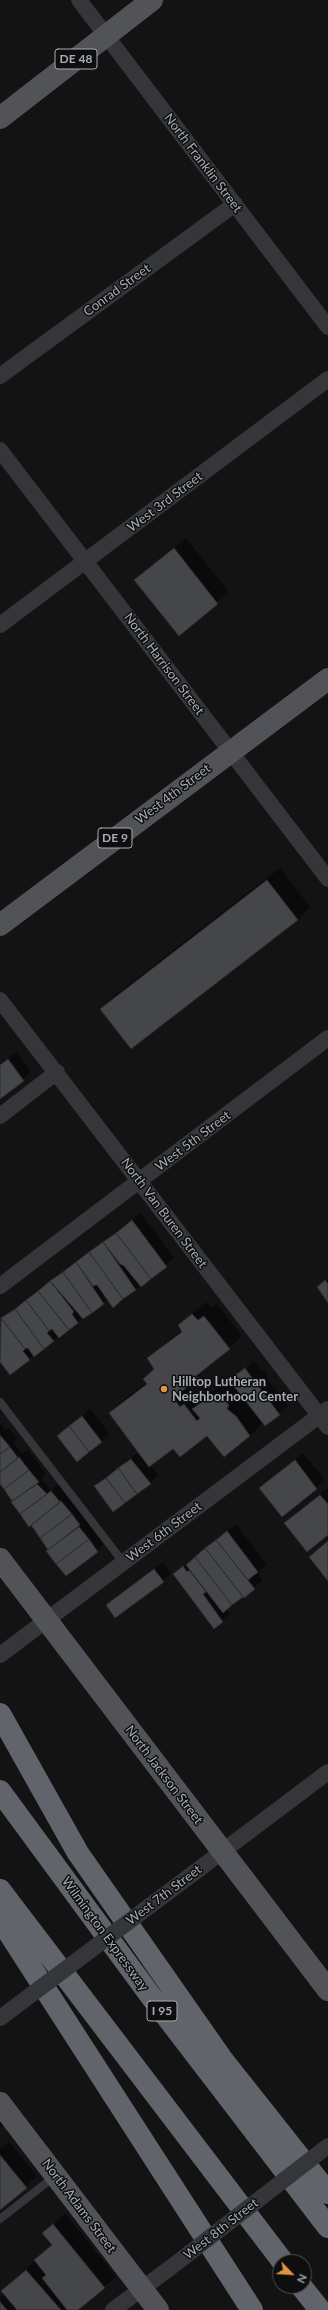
<!DOCTYPE html>
<style>
body{margin:0}
#map{position:relative;width:328px;height:2310px;overflow:hidden;background:#131314;font-family:Lato,sans-serif}
canvas{display:block}
.north{position:absolute;left:272px;top:2254px;width:40px;height:40px;box-sizing:border-box;background:#0e0e0f;border:1px solid #4b4d51;border-radius:50%;rotate:115deg;font-size:11px;font-weight:700;line-height:16px;text-align:center;color:#a6acb4}
.north::after{content:'';display:block;margin:auto;width:14px;height:18px;background:#e09540;clip-path:polygon(50% 0,100% 100%,50% 72%,0 100%)}
</style>
<div id="map">
<canvas width="328" height="2310"></canvas>
<div class="north">N</div>
</div>
<script>
const ctx = document.querySelector('canvas').getContext('2d');
ctx.lineJoin = 'round';
function fillPath(path, color) { ctx.fillStyle = color; ctx.fill(path, 'evenodd'); }
const poly = rows => new Path2D(rows.map(r => 'M' + r).join(''));
function stroke(path, color, width, dash) { ctx.strokeStyle = color; ctx.lineWidth = width; ctx.lineCap = dash ? 'butt' : 'round'; ctx.setLineDash(dash || []); ctx.stroke(path); }
function label(font, color, halo, rows, align = 'center') {
  ctx.font = font + ' Lato,sans-serif'; ctx.lineWidth = 3; ctx.setLineDash([]); ctx.textBaseline = 'middle'; ctx.strokeStyle = halo; ctx.fillStyle = color; for (const [text, x, y, turn = 0] of rows) {
    ctx.save(); ctx.translate(x, y); ctx.rotate((+turn || 0) * Math.PI / 180); ctx.textAlign = isNaN(turn) ? turn : align; if (halo) ctx.strokeText(text, 0, 0); ctx.fillText(text, 0, 0); ctx.restore();
  }
}
const shadow = poly([
 [186,538,229,592,179,634,136,580],
 [280,868,310,907,297,920,101,1009,114,996],
 [16,1052,31,1072,0,1098,0,1064],
 [141,1213,174,1258,135,1290,108,1299,10,1373,0,1361,0,1319],
 [328,1278,328,1301,318,1287],
 [206,1302,211,1308,217,1304,242,1336,187,1386,194,1395,198,1392,203,1399,228,1381,234,1388,237,1388,231,1380,254,1361,261,1371,265,1371,268,1375,267,1378,288,1406,265,1425,263,1422,250,1436,207,1434,173,1447,150,1465,158,1475,150,1483,100,1482,139,1452,110,1413,123,1400,147,1382,155,1368,148,1358,182,1330,179,1325],
 [241,1393,246,1400,239,1396],
 [90,1409,109,1433,101,1442,58,1436],
 [0,1423,6,1430,8,1428,17,1438,13,1442,22,1454,28,1450,46,1474,41,1479,51,1490,60,1483,105,1543,97,1551,49,1550,0,1483],
 [303,1453,325,1480,282,1516,260,1489],
 [328,1488,328,1534,286,1523,294,1515],
 [236,1524,266,1564,257,1573,263,1580,227,1609,230,1613,222,1621,174,1574],
 [163,1562,171,1573,163,1581,107,1605],
 [0,2121,3,2124,0,2128],
 [9,2142,37,2176,0,2209,0,2149],
 [65,2213,116,2277,76,2310,0,2310,0,2298,11,2283,53,2244,44,2233]
]);
const building = poly([
 [174,548,218,604,179,636,134,580,174,548],
 [267,880,298,920,131,1049,100,1009,267,880],
 [8,1059,24,1081,0,1099,0,1065,8,1059],
 [132,1220,167,1267,151,1279,116,1233,132,1220],
 [116,1233,151,1279,141,1287,124,1266,120,1264,103,1242,116,1233],
 [103,1242,136,1290,123,1299,89,1252,103,1242],
 [89,1252,123,1299,113,1308,97,1285,93,1286,76,1262,89,1252],
 [76,1262,104,1304,92,1313,63,1272,76,1262],
 [63,1272,92,1313,83,1319,50,1281,63,1272],
 [325,1280,328,1284,328,1303,317,1287,325,1280],
 [50,1281,74,1312,72,1314,78,1323,69,1330,38,1291,50,1281],
 [38,1291,69,1330,59,1338,52,1329,49,1331,26,1300,38,1291],
 [26,1300,49,1331,47,1333,54,1341,44,1349,15,1309,26,1300],
 [15,1309,44,1349,34,1357,28,1348,25,1349,1,1318,15,1309],
 [192,1314,198,1320,204,1316,230,1349,196,1376,198,1379,177,1395,178,1397,175,1400,180,1407,184,1404,197,1421,200,1418,192,1409,215,1393,221,1401,225,1400,229,1405,227,1409,236,1416,250,1436,224,1457,207,1436,180,1457,173,1449,149,1467,109,1413,147,1384,143,1379,154,1369,147,1358,182,1332,178,1325,192,1314],
 [1,1318,25,1349,23,1351,30,1360,10,1375,0,1362,1,1318],
 [245,1368,253,1379,257,1379,261,1384,259,1387,280,1415,265,1426,229,1380,245,1368],
 [82,1416,102,1442,89,1452,69,1426,82,1416],
 [69,1426,89,1452,77,1462,57,1436,69,1426],
 [0,1435,10,1447,0,1454,0,1435],
 [10,1447,18,1458,0,1472,0,1454,10,1447],
 [19,1457,29,1470,4,1489,0,1484,0,1472,19,1457],
 [131,1459,151,1484,137,1494,118,1468,131,1459],
 [295,1460,317,1489,282,1517,259,1488,295,1460],
 [118,1468,137,1494,125,1503,106,1478,118,1468],
 [29,1470,39,1482,12,1501,4,1489,29,1470],
 [106,1478,125,1503,113,1512,94,1486,106,1478],
 [37,1484,47,1494,20,1514,11,1502,37,1484],
 [51,1491,60,1502,29,1527,20,1514,51,1491],
 [320,1495,328,1504,328,1535,307,1552,284,1523,320,1495],
 [61,1501,72,1514,40,1538,31,1525,61,1501],
 [72,1514,80,1525,48,1550,40,1538,72,1514],
 [79,1527,89,1539,56,1564,46,1551,79,1527],
 [227,1531,258,1572,248,1580,216,1540,227,1531],
 [89,1539,98,1552,66,1576,56,1564,89,1539],
 [216,1540,255,1589,244,1598,205,1548,216,1540],
 [328,1541,328,1581,309,1557,328,1541],
 [205,1548,243,1597,232,1605,195,1557,205,1548],
 [195,1557,232,1605,223,1613,186,1565,195,1557],
 [183,1566,187,1572,189,1570,206,1592,203,1594,223,1622,214,1629,173,1574,183,1566],
 [154,1569,164,1582,115,1618,106,1605,154,1569],
 [0,2155,27,2188,0,2210,0,2155],
 [53,2224,105,2288,78,2310,67,2310,42,2278,46,2275,34,2260,52,2245,42,2233,53,2224],
 [26,2270,61,2310,17,2310,1,2291,26,2270],
 [0,2302,7,2310,0,2310,0,2302]
]);
const lane = poly([
 [0,1402,123,1562],
 [0,2219,55,2176]
]);
const street = poly([
 [79,0,328,327],
 [0,376,235,204],
 [0,450,328,879],
 [0,625,328,379],
 [0,1000,328,1427],
 [0,1116,57,1072],
 [0,1286,328,1038],
 [0,1655,328,1409],
 [203,1866,328,1772],
 [113,2310,170,2268]
]);
const primary = poly([
 [0,118,152,0],
 [0,925,328,679],
 [0,1559,328,1990],
 [0,2103,158,2310]
]);
const highway = poly([
 [0,1714,78,1853,222,2059,328,2193],
 [0,1791,150,1995,328,2227],
 [0,1890,283,2262],
 [0,1919,252,2310],
 [301,2286,320,2310]
]);
const streetBridge = poly([
 [0,2018,203,1866],
 [170,2268,328,2146]
]);
const markers = [
 [164,1389,4,"#e09540"]
];
const shields = [
 [76,59,42],
 [115,838,34],
 [162,2011,30]
];
const shieldNames = [
 ["DE 48",76,59],
 ["DE 9",115,838],
 ["I 95",162,2011]
];
const streetNames = [
 ["North Franklin Street",203,163,53],
 ["Conrad Street",117,290,-36],
 ["West 3rd Street",165,502,-37],
 ["North Harrison Street",164,664,53],
 ["West 4th Street",173,794,-37],
 ["West 5th Street",193,1141,-37],
 ["North Van Buren Street",164,1213,53],
 ["West 6th Street",164,1532,-37],
 ["North Jackson Street",164,1775,53],
 ["West 7th Street",164,1895,-37],
 ["Wilmington Expressway",105,1934,54],
 ["North Adams Street",79,2206,53],
 ["West 8th Street",221,2229,-38]
];
const poiNames = [
 ["Hilltop Lutheran",172,1382],
 ["Neighborhood Center",172,1397]
];
fillPath(shadow, '#0007');
fillPath(building, '#45464a');
stroke(building, '#2d2e30', 1);
stroke(lane, '#343639', 8);
stroke(street, '#343639', 16);
stroke(primary, '#515358', 22);
stroke(highway, '#61646a', 22);
stroke(streetBridge, '#343639', 16);
for (const [x, y, r, color] of markers) { const dot = new Path2D(); dot.arc(x, y, r, 0, 2 * Math.PI); ctx.fillStyle = color; ctx.fill(dot); stroke(dot, '#0e0e0f', 1.5); }
for (const [x, y, w] of shields) { const box = new Path2D(); box.roundRect(x - w / 2, y - 10, w, 20, 3); ctx.fillStyle = '#0e0e0f'; ctx.fill(box); stroke(box, '#a6acb4', 1); }
label('bold 12px', '#a6acb4', null, shieldNames);
label('13px', '#a6acb4', '#0e0e0f', streetNames);
label('bold 13px', '#a6acb4', '#0e0e0f', poiNames, 'left');
</script>
